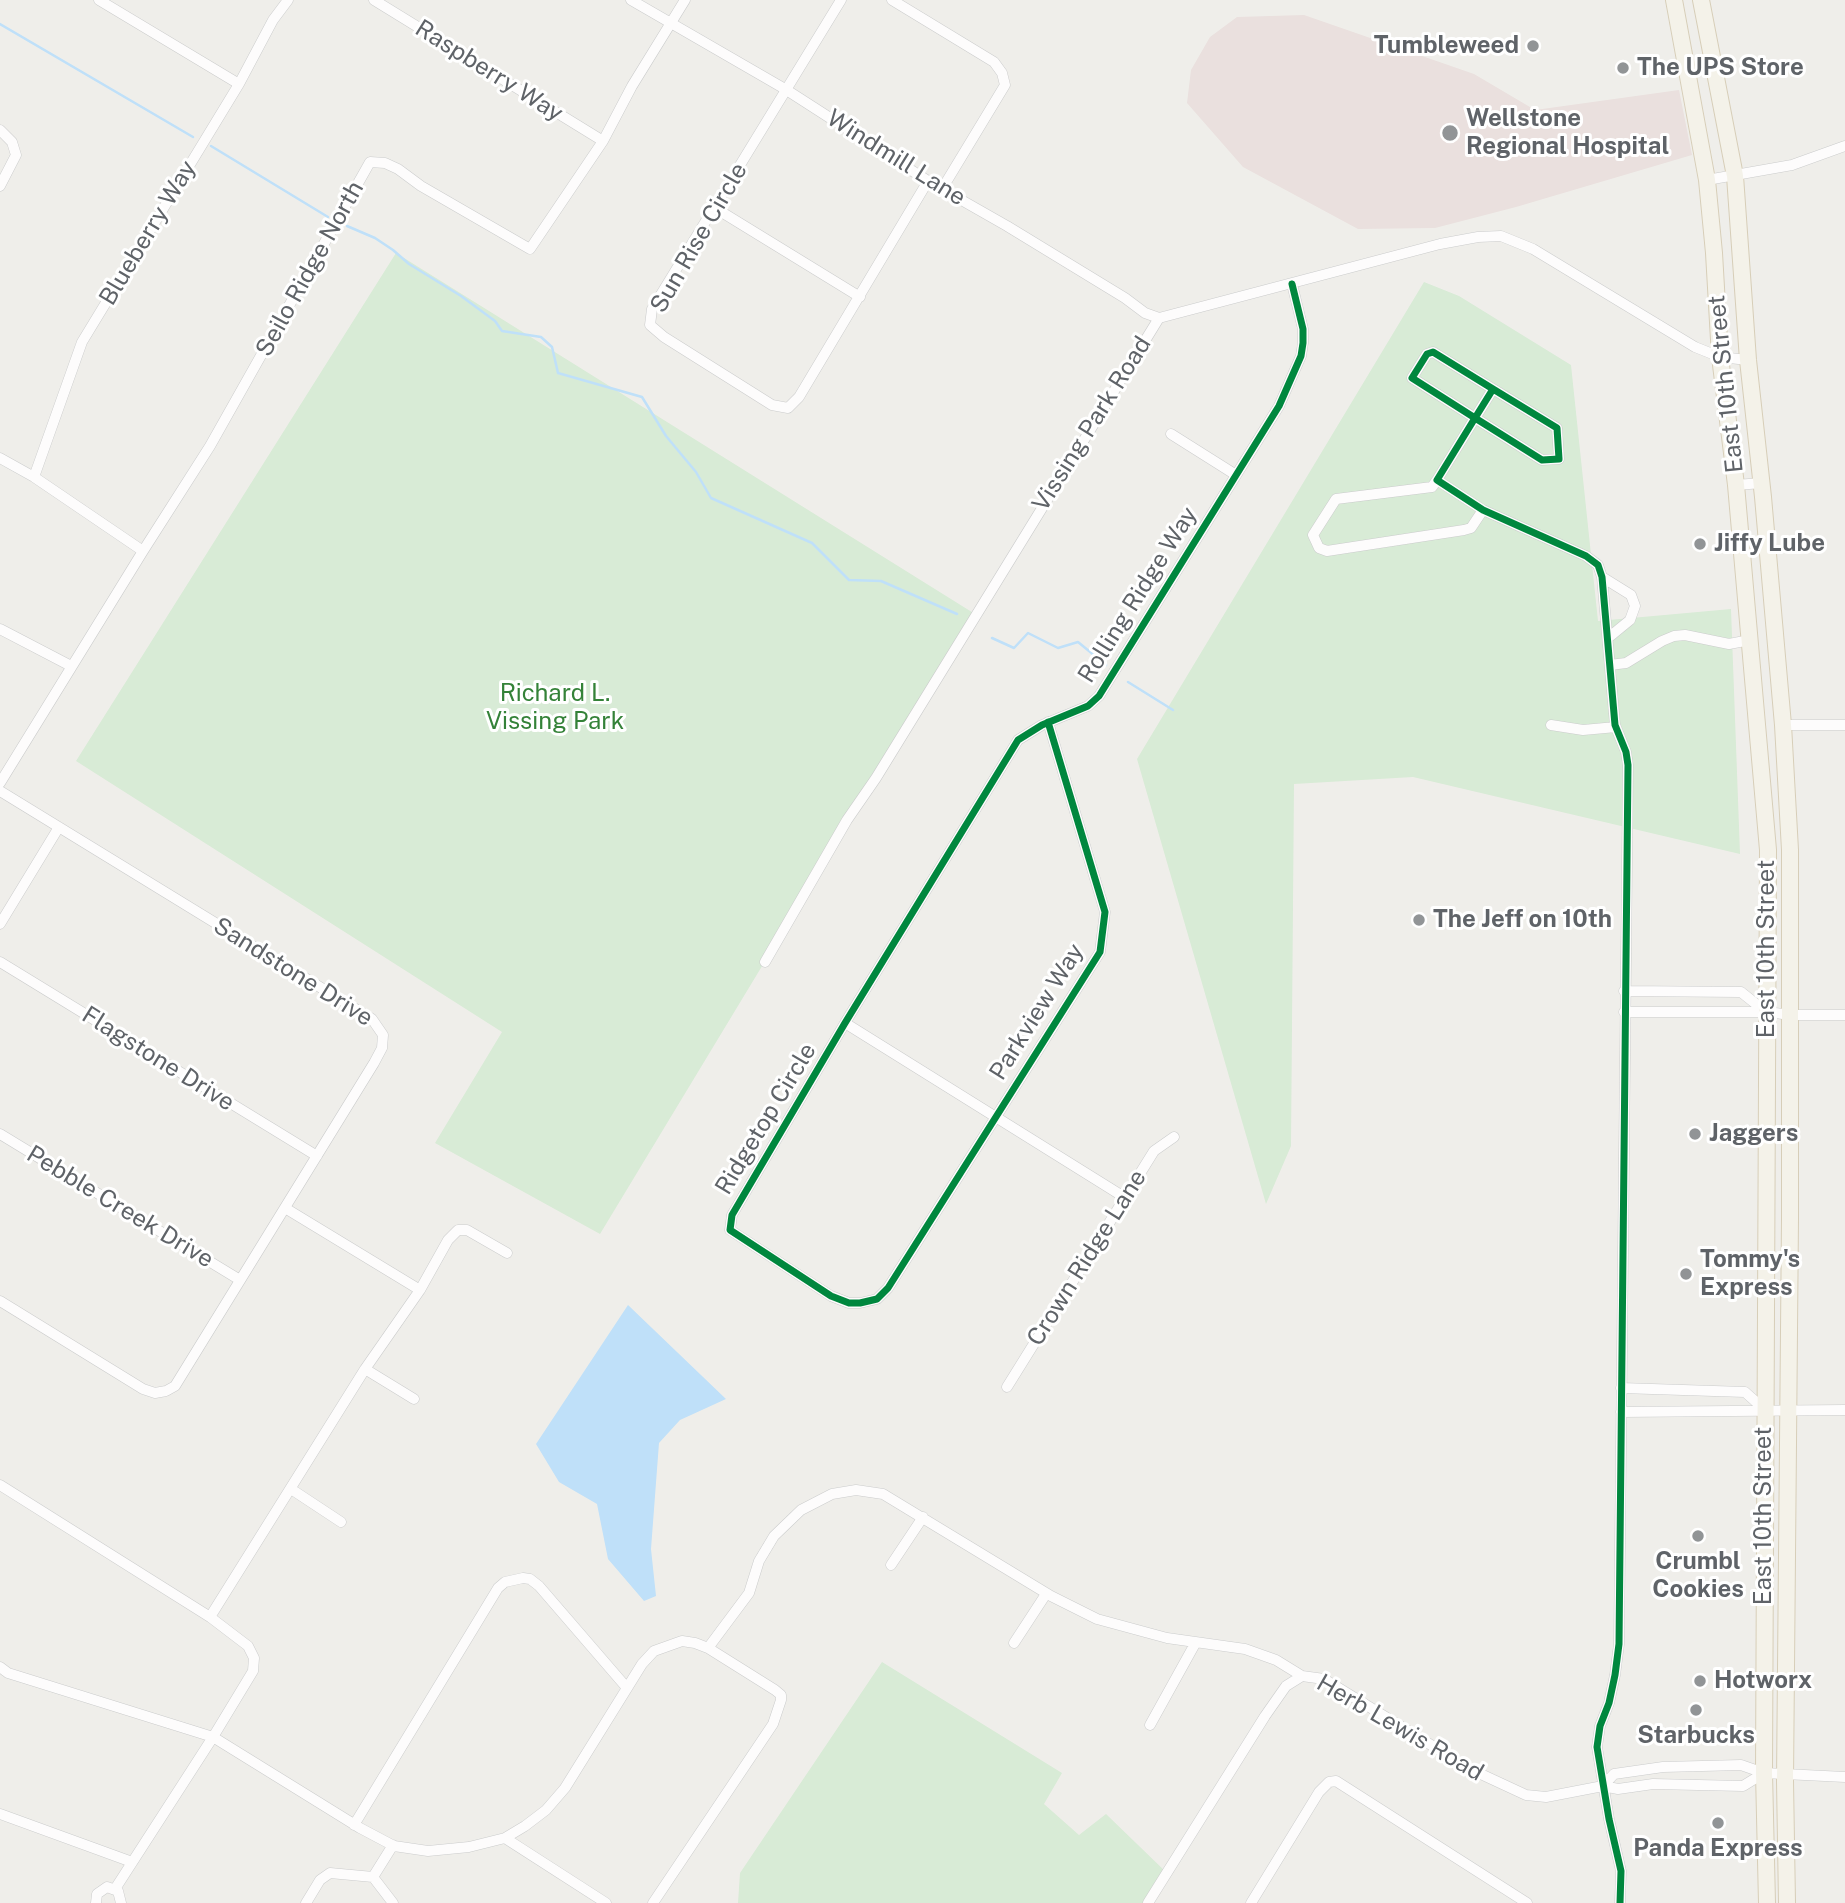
<!DOCTYPE html>
<style>
body{margin:0}
canvas{display:block;background:#efeeea}
</style>
<canvas width="1845" height="1903"></canvas>
<script>
const ctx = document.querySelector('canvas').getContext('2d');
ctx.lineJoin = 'round';
function fillPath(path, color) { ctx.fillStyle = color; ctx.fill(path, 'evenodd'); }
const poly = rows => new Path2D(rows.map(r => 'M' + r).join(''));
function stroke(path, color, width, dash) { ctx.strokeStyle = color; ctx.lineWidth = width; ctx.lineCap = dash ? 'butt' : 'round'; ctx.setLineDash(dash || []); ctx.stroke(path); }
function label(font, color, halo, rows, align = 'center') {
  ctx.font = font + ' "Public Sans",sans-serif'; ctx.lineWidth = 6; ctx.setLineDash([]); ctx.textBaseline = 'middle'; ctx.strokeStyle = halo; ctx.fillStyle = color; for (const [text, x, y, turn = 0] of rows) {
    ctx.save(); ctx.translate(x, y); ctx.rotate((+turn || 0) * Math.PI / 180); ctx.textAlign = isNaN(turn) ? turn : align; if (halo) ctx.strokeText(text, 0, 0); ctx.fillText(text, 0, 0); ctx.restore();
  }
}
const medical = poly([
 [1304,15,1474,74,1535,110,1679,90,1692,155,1516,207,1435,228,1358,229,1243,167,1187,103,1191,70,1210,37,1237,17]
]);
const green = poly([
 [396,253,975,614,600,1234,435,1143,502,1032,76,761],
 [1424,282,1459,296,1571,365,1598,621,1731,609,1740,854,1413,777,1294,784,1291,1146,1266,1204,1137,759],
 [882,1662,1062,1773,1044,1804,1079,1835,1106,1814,1167,1873,1148,1903,738,1903,740,1873]
]);
const water = poly([
 [628,1305,726,1399,680,1420,659,1443,651,1549,656,1596,644,1601,608,1559,597,1504,559,1482,536,1444]
]);
const stream = poly([
 [0,24,193,137],
 [211,146,328,217],
 [347,226,375,238,393,250,409,264,461,296,495,321,502,331,541,337,552,347,558,373,642,397,666,436,696,472,711,498,812,543,849,580,881,581,957,614],
 [992,638,1014,648,1028,633,1058,648,1078,642,1106,665],
 [1128,682,1173,710]
]);
const street = poly([
 [99,0,239,84],
 [374,0,603,141],
 [631,0,785,89,928,181,1007,226,1125,298,1145,313,1159,318],
 [841,0,652,309,650,325,664,337,772,405,788,408,799,397,928,181],
 [892,0,994,62,1002,73,1005,85,942,189],
 [0,130,12,142,16,155,0,186],
 [1707,180,1792,165,1845,146],
 [715,208,860,297],
 [1493,389,1433,352,1427,354,1412,378,1475,418,1542,460,1559,459,1557,428,1493,389,1475,418,1437,480,1483,510,1586,556,1598,565,1602,577,1615,725,1626,752,1628,765,1619,1644,1615,1675,1609,1703,1600,1726,1597,1747,1609,1819,1621,1871,1620,1903],
 [1171,434,1236,475],
 [0,458,34,477,143,551],
 [34,477,82,342,239,84,273,20,288,0],
 [1437,480,1432,487,1336,499,1313,535,1319,548,1327,551,1464,530,1471,528,1483,510],
 [1736,485,1762,483],
 [1602,577,1631,595,1635,606,1630,620,1608,638],
 [0,629,71,666],
 [1610,665,1626,663,1662,641,1674,636,1685,635,1729,644,1750,640],
 [1048,722,1105,912,1100,952,888,1288,877,1299,860,1303,849,1303,831,1296,730,1230,732,1215,845,1023,1018,740,1042,725,1088,706,1099,696,1279,406,1301,356,1303,343,1303,329,1292,284],
 [1551,725,1583,730,1616,727],
 [1783,725,1845,725],
 [0,783,143,551,210,446,370,162,385,163,398,169,421,186,530,249,603,141,632,86,685,0],
 [0,791,372,1019,383,1035,382,1048,374,1063,175,1386,166,1391,155,1393,143,1389,0,1301],
 [0,924,59,827],
 [0,962,317,1156],
 [765,962,847,820,876,778,1159,318,1440,244,1478,237,1501,236,1533,249,1695,347,1720,357,1748,360],
 [1624,991,1741,992,1766,1012],
 [1624,1012,1767,1012,1791,1015,1845,1015],
 [845,1023,1124,1197],
 [0,1134,240,1280],
 [285,1208,420,1290],
 [365,1369,414,1399],
 [1007,1387,1154,1151,1174,1137],
 [1621,1388,1745,1392,1765,1410],
 [1621,1412,1845,1410],
 [0,1485,210,1617,365,1369,420,1290,448,1240,458,1230,467,1230,507,1253],
 [291,1489,341,1522],
 [891,1565,923,1517],
 [210,1617,248,1646,254,1658,253,1671,213,1737,360,1828,394,1846,428,1851,469,1847,505,1838,525,1826,546,1810,565,1788,642,1664,654,1651,682,1641,695,1643,708,1648],
 [1014,1643,1046,1594],
 [0,1667,8,1673,213,1737,115,1889],
 [1150,1725,1196,1642],
 [1603,1786,1614,1774,1663,1767,1741,1765,1764,1773,1845,1777],
 [0,1814,132,1862],
 [354,1825,498,1588,505,1582,523,1578,530,1579,539,1586,627,1688],
 [505,1838,606,1903],
 [373,1877,393,1845],
 [96,1903,97,1894,107,1887,118,1891,121,1903],
 [306,1903,320,1880,330,1873,373,1877,393,1903],
 [653,1903,773,1724,781,1700,781,1695,775,1690,708,1648,749,1593,759,1561,774,1536,801,1510,832,1494,856,1490,883,1494,1051,1596,1097,1619,1167,1638,1245,1649,1276,1660,1302,1676],
 [1148,1903,1265,1716,1286,1686,1302,1676,1324,1679,1470,1769,1526,1795,1546,1797,1603,1786,1618,1789,1653,1784,1743,1786,1764,1773],
 [1251,1903,1319,1792,1329,1782,1336,1781,1527,1903]
]);
const primary = poly([
 [1674,0,1707,180,1714,253,1720,357,1736,485,1768,850,1764,1773,1767,1903],
 [1701,0,1735,176,1748,360,1763,497,1783,725,1790,850,1790,1218,1785,1781,1787,1903]
]);
const cycleway = poly([
 [1493,389,1433,352,1427,354,1412,378,1475,418,1542,460,1559,459,1557,428,1493,389,1475,418,1437,480,1483,510,1586,556,1598,565,1602,577,1615,725,1626,752,1628,765,1619,1644,1615,1675,1609,1703,1600,1726,1597,1747,1609,1819,1621,1871,1620,1903],
 [1048,722,1105,912,1100,952,888,1288,877,1299,860,1303,849,1303,831,1296,730,1230,732,1215,845,1023,1018,740,1042,725,1088,706,1099,696,1279,406,1301,356,1303,343,1303,329,1292,284]
]);
const markers = [
 [1533,46,7,"#919496"],
 [1623,68,7,"#919496"],
 [1450,133,9,"#919496"],
 [1700,544,7,"#919496"],
 [1419,920,7,"#919496"],
 [1695,1134,7,"#919496"],
 [1686,1274,7,"#919496"],
 [1698,1536,7,"#919496"],
 [1700,1681,7,"#919496"],
 [1696,1710,7,"#919496"],
 [1718,1823,7,"#919496"]
];
const poiNames = [
 ["Tumbleweed",1519,46,"right"],
 ["The UPS Store",1637,68],
 ["Wellstone",1466,119],
 ["Regional Hospital",1466,147],
 ["Jiffy Lube",1714,544],
 ["The Jeff on 10th",1433,920],
 ["Jaggers",1709,1134],
 ["Tommy's",1700,1260],
 ["Express",1700,1288],
 ["Crumbl",1698,1562,"center"],
 ["Cookies",1698,1590,"center"],
 ["Hotworx",1714,1681],
 ["Starbucks",1696,1736,"center"],
 ["Panda Express",1718,1849,"center"]
];
const streetNames = [
 ["Raspberry Way",489,71,32],
 ["Windmill Lane",896,158,32],
 ["Blueberry Way",148,233,-59],
 ["Sun Rise Circle",699,238,-60],
 ["Seilo Ridge North",310,269,-61],
 ["East 10th Street",1726,384,-96],
 ["Vissing Park Road",1092,424,-58],
 ["Rolling Ridge Way",1138,595,-58],
 ["East 10th Street",1767,949,-90],
 ["Sandstone Drive",293,972,32],
 ["Parkview Way",1037,1012,-58],
 ["Flagstone Drive",158,1059,32],
 ["Ridgetop Circle",766,1119,-59],
 ["Pebble Creek Drive",120,1207,31],
 ["Crown Ridge Lane",1087,1258,-58],
 ["East 10th Street",1764,1516,-90],
 ["Herb Lewis Road",1400,1728,30]
];
const parkNames = [
 ["Richard L.",555,694],
 ["Vissing Park",555,722]
];
fillPath(medical, '#eae0de');
fillPath(green, '#d8ebd6');
fillPath(water, '#bfe0f9');
stroke(stream, '#bfe0f9', 2.5);
stroke(street, '#cbcccc', 11);
stroke(primary, '#d7ceb8', 18);
stroke(street, '#fdfcfc', 10);
stroke(primary, '#f4f2e9', 16);
stroke(cycleway, '#00873e', 7);
for (const [x, y, r, color] of markers) { const dot = new Path2D(); dot.arc(x, y, r, 0, 2 * Math.PI); ctx.fillStyle = color; ctx.fill(dot); stroke(dot, '#fff', 2.5); }
label('bold 24px', '#5f6368', '#fff', poiNames, 'left');
label('24px', '#5f6368', '#fff', streetNames);
label('24px', '#348238', '#fff', parkNames);
</script>
